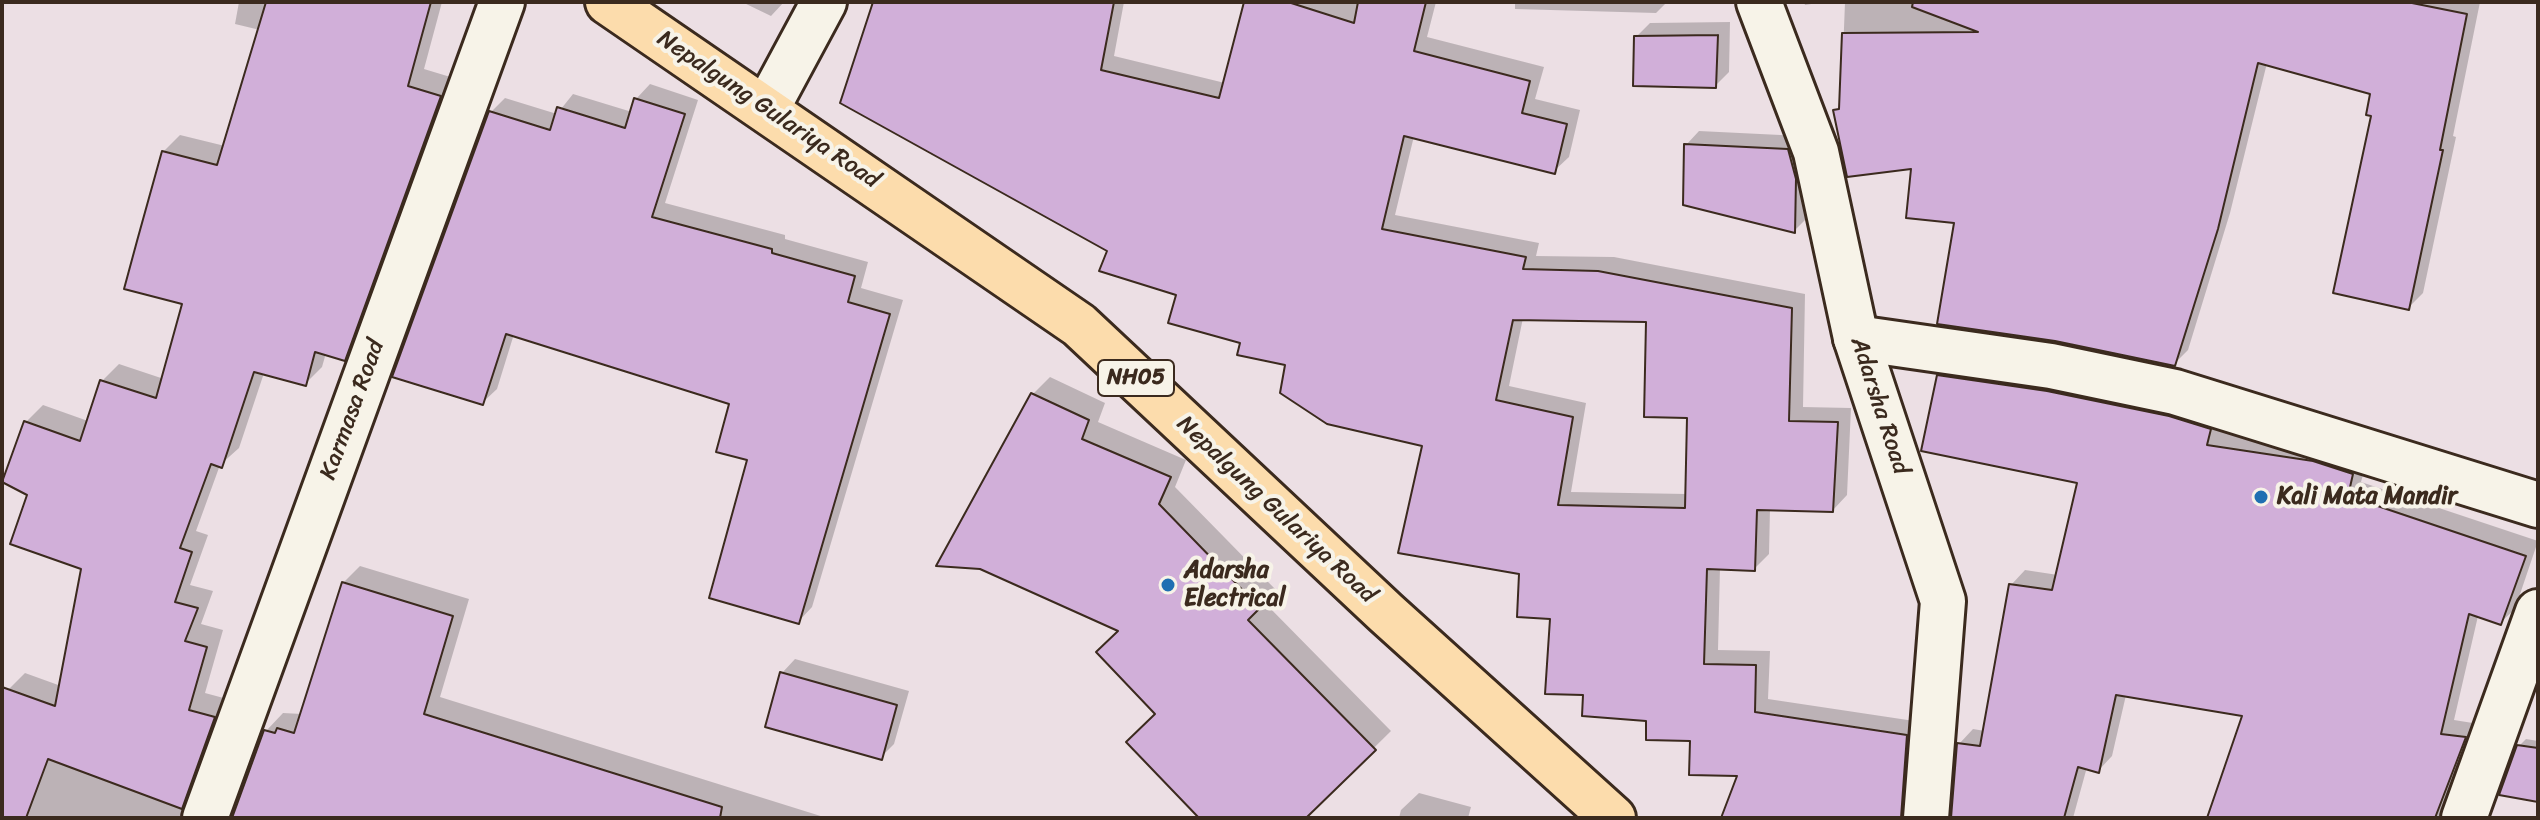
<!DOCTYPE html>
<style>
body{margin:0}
#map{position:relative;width:2540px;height:820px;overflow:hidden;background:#ecdfe4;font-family:Sriracha,sans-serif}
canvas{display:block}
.frame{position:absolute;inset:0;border:4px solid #3b2a1e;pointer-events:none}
</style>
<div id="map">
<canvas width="2540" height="820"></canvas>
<div class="frame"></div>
</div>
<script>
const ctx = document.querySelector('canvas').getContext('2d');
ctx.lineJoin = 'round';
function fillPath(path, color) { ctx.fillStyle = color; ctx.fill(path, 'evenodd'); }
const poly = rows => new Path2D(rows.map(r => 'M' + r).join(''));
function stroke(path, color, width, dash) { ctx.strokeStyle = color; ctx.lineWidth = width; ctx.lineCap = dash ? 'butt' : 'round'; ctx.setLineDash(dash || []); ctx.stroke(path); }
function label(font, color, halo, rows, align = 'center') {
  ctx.font = font + ' Sriracha,sans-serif'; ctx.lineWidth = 8; ctx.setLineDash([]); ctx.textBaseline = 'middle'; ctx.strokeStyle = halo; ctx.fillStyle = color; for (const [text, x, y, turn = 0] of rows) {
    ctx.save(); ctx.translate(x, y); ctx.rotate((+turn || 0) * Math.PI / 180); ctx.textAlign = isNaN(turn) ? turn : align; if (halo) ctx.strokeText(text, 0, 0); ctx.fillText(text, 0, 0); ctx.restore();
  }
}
const shadow = poly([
 [239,2,442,2,424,69,457,79,361,342,344,359,326,353,322,367,305,384,264,373,239,448,220,465,196,531,208,535,190,585,213,591,201,624,223,630,205,693,231,700,204,818,2,818,2,711,8,690,25,673,61,686,83,567,30,494,26,422,43,405,88,421,102,381,119,364,164,379,184,303,163,152,180,135,225,146,260,30,235,24],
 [742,2,784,2,771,16],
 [875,2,1124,2,1114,56,1225,83,1246,2,1436,2,1427,37,1544,67,1535,99,1580,110,1569,157,1554,171,1414,136,1395,215,1539,243,1536,256,1614,257,1805,294,1803,407,1851,408,1847,495,1833,510,1770,509,1769,554,1754,569,1720,568,1718,650,1770,651,1768,699,1921,722,1920,818,1723,818,1740,774,1692,739,1585,693,1552,617,1424,445,1243,341,1178,294,1109,250],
 [1523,318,1648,320,1689,416,1687,494,1571,492,1586,403,1509,386],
 [1515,2,1667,2,1656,13,1515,9],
 [1804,2,1824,2,1805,5],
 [1845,2,2480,2,2453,136,2456,137,2423,293,2409,307,2373,115,2373,92,2267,63,2230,213,2188,350,2174,364,1956,221,1913,166,1835,111,1841,105],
 [1730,22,1729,72,1715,86,1636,37,1650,23],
 [650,84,698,100,665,203,785,235,785,239,868,262,861,288,903,300,812,607,798,622,732,403,514,334,497,389,482,403,491,112,505,98,557,114,573,94,632,112,636,99],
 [1699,131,1801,136,1809,165,1807,218,1794,231,1686,145],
 [1953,361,2224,415,2220,431,2328,447,2367,460,2361,482,2538,541,2515,609,2500,623,2478,616,2454,720,2479,724,2442,818,2206,818,2245,715,2126,695,2112,756,2098,771,2087,767,2073,818,1950,818,1959,744,1973,729,1985,731,2011,585,2025,570,2058,575,2080,481,1938,376],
 [1050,377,1105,403,1098,422,1186,460,1175,487,1276,590,1264,602,1391,731,1303,818,1202,818,1121,630,1033,394],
 [360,566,469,599,440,697,827,818,231,818,266,731,283,713,302,714,343,583],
 [795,659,909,691,894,744,881,757,782,673],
 [2526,739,2538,741,2538,800,2519,746],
 [1419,793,1471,807,1468,818,1399,818,1401,810]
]);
const building = poly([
 [266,2,431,2,408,86,441,96,345,361,315,352,306,386,254,372,222,468,211,464,180,548,192,552,175,602,198,608,185,641,207,647,189,710,215,717,182,809,48,759,26,818,2,818,2,687,55,706,81,569,10,544,27,495,2,482,24,421,80,441,100,380,156,398,182,304,124,289,137,241,162,151,217,165,266,2],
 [873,2,1114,2,1101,70,1219,98,1244,2,1288,2,1354,23,1358,2,1426,2,1414,51,1530,81,1522,113,1567,124,1555,174,1404,136,1382,229,1526,257,1523,269,1598,271,1792,308,1789,421,1838,422,1833,512,1757,510,1755,571,1707,569,1704,664,1756,665,1755,712,1907,735,1901,818,1721,818,1737,776,1689,775,1690,741,1646,740,1646,721,1582,716,1583,695,1545,694,1550,619,1517,617,1519,574,1398,553,1422,446,1327,424,1280,393,1285,365,1237,355,1240,343,1168,323,1176,295,1099,271,1107,251,840,103,873,2],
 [1513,320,1646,322,1644,417,1687,418,1685,508,1558,505,1573,417,1496,400,1513,320],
 [1913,2,2407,2,2467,14,2440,150,2443,150,2409,310,2333,293,2371,116,2366,115,2370,94,2258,63,2218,229,2175,366,2055,341,1937,324,1954,223,1906,218,1911,169,1847,177,1833,110,1839,109,1842,33,1978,32,1912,7,1913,2],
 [1718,35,1716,88,1633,86,1634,36,1718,35],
 [634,98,685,114,652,217,772,249,772,253,855,276,848,302,890,314,799,624,709,598,747,460,716,452,729,404,506,334,483,405,392,377,489,111,550,130,557,107,625,128,634,98],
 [1684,144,1788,149,1796,179,1795,233,1683,205,1684,144],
 [1937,375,2047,391,2169,416,2211,429,2207,445,2313,461,2353,474,2348,496,2526,556,2501,625,2469,614,2441,734,2466,737,2435,818,2207,818,2242,716,2116,695,2099,773,2078,767,2064,818,1951,818,1957,743,1980,746,2009,584,2052,590,2077,483,1921,451,1937,375],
 [1031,393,1089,420,1082,439,1171,477,1159,504,1260,608,1248,620,1376,750,1306,818,1199,818,1126,742,1155,714,1096,652,1118,631,980,569,936,566,1031,393],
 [342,582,453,616,424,714,722,807,720,818,232,818,264,730,275,733,277,728,294,733,342,582],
 [780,672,897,705,882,760,765,727,780,672],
 [2517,745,2538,748,2538,802,2499,795,2517,745]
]);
const minor = poly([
 [767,108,824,2],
 [1856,338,2051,366,2175,392,2538,505],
 [205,818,502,2],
 [2464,818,2538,612]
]);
const secondary = poly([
 [1759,2,1816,152,1856,338,1943,601,1926,818]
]);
const primary = poly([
 [608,2,1079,325,1386,613,1613,818]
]);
const markers = [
 [2261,497,8,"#1f6fb2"],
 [1168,585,8,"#1f6fb2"]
];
const shields = [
 [1136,378,76]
];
const shieldNames = [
 ["NH05",1136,378]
];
const streetNames = [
 ["Nepalgung Gulariya Road",768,110,34],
 ["Adarsha Road",1879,406,72],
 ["Karmasa Road",353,410,-70],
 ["Nepalgung Gulariya Road",1276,510,43]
];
const poiNames = [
 ["Kali Mata Mandir",2277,497],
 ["Adarsha",1184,571],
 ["Electrical",1184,599]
];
fillPath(shadow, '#0003');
fillPath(building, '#d1afd9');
stroke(building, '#3b2a1e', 2);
stroke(minor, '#3b2a1e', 50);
stroke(secondary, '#3b2a1e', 50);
stroke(primary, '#3b2a1e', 50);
stroke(minor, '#f7f3e8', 44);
stroke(secondary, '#f7f3e8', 44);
stroke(primary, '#fcdcac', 44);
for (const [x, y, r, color] of markers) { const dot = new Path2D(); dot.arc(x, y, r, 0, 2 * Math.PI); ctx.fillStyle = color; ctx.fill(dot); stroke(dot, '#f7f3e8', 3); }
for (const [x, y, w] of shields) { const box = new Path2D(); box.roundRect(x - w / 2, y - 18, w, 36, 6); ctx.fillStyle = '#f7f3e8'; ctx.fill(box); stroke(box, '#3b2a1e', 2); }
label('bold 22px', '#3b2a1e', null, shieldNames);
label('24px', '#3b2a1e', '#f7f3e8', streetNames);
label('bold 24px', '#3b2a1e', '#f7f3e8', poiNames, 'left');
</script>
